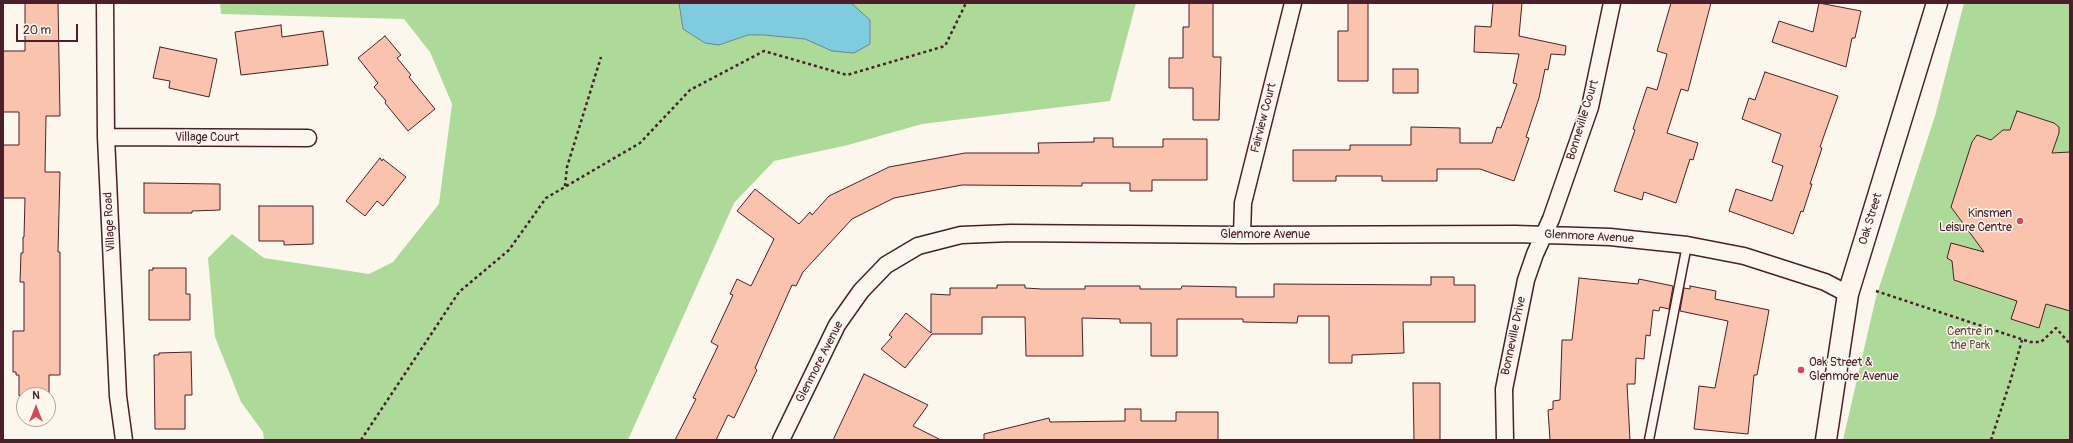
<!DOCTYPE html>
<style>
body{margin:0}
#map{position:relative;width:2073px;height:443px;overflow:hidden;background:#fbf7ec;font-family:Pangolin,sans-serif}
canvas{display:block}
.frame{position:absolute;inset:0;border:4px solid #4a1f2b;pointer-events:none}
.north{position:absolute;left:16px;top:387px;width:40px;height:40px;box-sizing:border-box;background:#fbf7ec;border:1px solid #b4a19f;border-radius:50%;rotate:0deg;font-size:11px;font-weight:700;line-height:16px;text-align:center;color:#4a1f2b}
.north::after{content:'';display:block;margin:auto;width:14px;height:18px;background:#d1495b;clip-path:polygon(50% 0,100% 100%,50% 72%,0 100%)}
.scale{position:absolute;left:16px;top:24px;width:62px;height:18px;box-sizing:border-box;border:2px solid #4a1f2b;border-top:0;padding-left:5px;font-size:12px;line-height:14px;white-space:nowrap;color:#4a1f2b;-webkit-text-stroke:3px #fbf7ec;paint-order:stroke}
</style>
<div id="map">
<canvas width="2073" height="443"></canvas>
<div class="frame"></div>
<div class="north">N</div>
<div class="scale">20 m</div>
</div>
<script>
const ctx = document.querySelector('canvas').getContext('2d');
ctx.lineJoin = 'round';
function fillPath(path, color) { ctx.fillStyle = color; ctx.fill(path, 'evenodd'); }
const poly = rows => new Path2D(rows.map(r => 'M' + r).join(''));
function stroke(path, color, width, dash) { ctx.strokeStyle = color; ctx.lineWidth = width; ctx.lineCap = dash ? 'butt' : 'round'; ctx.setLineDash(dash || []); ctx.stroke(path); }
function label(font, color, halo, rows, align = 'center') {
  ctx.font = font + ' Pangolin,sans-serif'; ctx.lineWidth = 3; ctx.setLineDash([]); ctx.textBaseline = 'middle'; ctx.strokeStyle = halo; ctx.fillStyle = color; for (const [text, x, y, turn = 0] of rows) {
    ctx.save(); ctx.translate(x, y); ctx.rotate((+turn || 0) * Math.PI / 180); ctx.textAlign = isNaN(turn) ? turn : align; if (halo) ctx.strokeText(text, 0, 0); ctx.fillText(text, 0, 0); ctx.restore();
  }
}
const green = poly([
 [220,3,1136,3,1110,101,922,124,848,145,774,161,734,203,628,440,264,440,263,432,241,402,215,337,208,258,232,234,264,258,369,274,393,262,439,204,452,104,430,52,404,19,221,14],
 [1964,3,2070,3,2070,440,1843,440,1876,297,1935,116]
]);
const water = poly([
 [679,3,851,3,870,20,870,44,854,53,832,51,805,39,764,35,748,35,719,45,705,43,683,29,679,3]
]);
const building = poly([
 [25,3,58,3,60,116,46,116,45,172,60,172,58,252,60,252,60,375,49,375,49,396,19,396,19,375,16,375,16,372,13,372,13,331,24,331,24,282,20,282,21,253,23,253,23,237,24,237,25,198,3,198,3,145,19,145,19,112,3,112,3,51,25,51,25,3],
 [1189,3,1213,3,1213,57,1221,57,1219,120,1193,120,1193,88,1169,88,1169,58,1183,58,1183,27,1189,27,1189,3],
 [1348,3,1368,3,1368,81,1338,81,1338,31,1348,31,1348,3],
 [1493,3,1522,3,1519,36,1566,46,1565,55,1551,54,1548,70,1545,69,1539,98,1526,137,1529,138,1514,181,1480,169,1437,169,1437,181,1382,181,1382,176,1336,176,1336,181,1293,181,1293,150,1350,150,1350,145,1411,145,1411,127,1460,128,1460,143,1492,143,1497,127,1501,128,1517,84,1513,83,1519,54,1474,52,1475,26,1491,27,1493,3],
 [1671,3,1711,3,1688,91,1681,89,1667,133,1698,143,1693,160,1690,159,1676,203,1644,192,1642,200,1614,191,1635,130,1633,129,1647,87,1657,90,1667,54,1657,51,1671,3],
 [1819,3,1861,11,1855,38,1852,38,1846,67,1772,42,1779,21,1813,32,1819,3],
 [281,25,282,37,323,31,328,65,241,75,235,32,281,25],
 [385,36,401,55,397,58,411,75,409,77,435,109,408,131,385,103,386,101,374,87,378,83,358,58,385,36],
 [160,47,217,59,209,97,169,88,170,81,153,78,160,47],
 [1393,69,1418,69,1418,93,1393,93,1393,69],
 [1765,72,1838,96,1820,147,1822,148,1810,184,1812,184,1803,212,1801,211,1793,234,1729,211,1736,189,1772,201,1783,166,1772,162,1781,134,1742,119,1749,98,1755,100,1756,97,1765,72],
 [2017,111,2054,123,2059,127,2059,133,2052,153,2070,152,2070,311,2046,304,2039,328,2011,319,2017,301,1954,280,1952,261,1947,258,1951,243,1984,252,1951,207,1972,142,1977,135,1991,140,2003,130,2010,130,2017,111],
 [1094,138,1113,138,1113,147,1163,147,1163,139,1207,139,1207,180,1152,180,1152,191,1130,191,1130,183,1082,183,1082,186,962,185,894,198,852,219,803,272,796,286,792,285,755,368,757,370,734,418,728,415,716,440,675,440,696,399,693,398,718,346,711,342,733,295,730,294,737,279,751,286,774,239,737,211,755,189,799,224,810,212,812,215,829,196,889,167,965,153,1039,153,1038,143,1094,142,1094,138],
 [380,158,382,161,383,159,406,177,383,206,377,201,365,216,346,201,380,158],
 [144,183,220,184,220,210,192,211,192,213,144,213,144,183],
 [259,206,313,206,313,244,284,245,284,241,259,241,259,206],
 [153,268,186,268,186,294,190,294,190,320,149,320,149,270,153,270,153,268],
 [1431,277,1454,277,1454,285,1475,285,1475,322,1403,322,1404,353,1352,355,1352,363,1329,363,1329,316,1298,316,1297,323,1243,322,1243,319,1177,319,1177,356,1151,356,1151,323,1120,323,1120,319,1082,318,1083,356,1026,356,1025,317,982,317,982,334,932,334,905,368,881,349,892,337,889,335,906,313,931,333,931,294,950,295,950,288,997,288,997,285,1025,285,1025,288,1042,289,1085,289,1085,286,1140,286,1140,289,1181,289,1182,286,1236,287,1236,297,1274,297,1274,284,1431,285,1431,277],
 [1579,278,1638,284,1639,279,1673,286,1669,309,1660,307,1659,311,1653,310,1650,336,1646,335,1644,359,1636,358,1635,384,1627,384,1630,440,1550,440,1548,410,1553,409,1553,401,1560,400,1562,340,1572,340,1579,278],
 [1690,286,1716,291,1715,299,1769,310,1757,375,1754,375,1748,434,1694,429,1699,386,1715,388,1728,321,1680,311,1684,288,1690,289,1690,286],
 [191,352,192,395,185,395,185,429,155,429,154,355,159,355,159,353,191,352],
 [864,374,928,405,913,426,941,440,833,440,864,374],
 [1413,383,1440,383,1440,440,1414,440,1413,383],
 [1125,409,1141,409,1141,421,1176,421,1176,412,1218,412,1218,440,984,440,984,434,1049,418,1050,422,1125,421,1125,409]
]);
const path = poly([
 [565,186,567,167,601,57],
 [1876,291,2030,342,2041,342,2056,328,2070,344],
 [361,440,459,292,509,250,546,198,640,143,690,90,764,51,847,75,945,46,966,3],
 [1991,440,2011,379,2022,340]
]);
const service = poly([
 [1649,440,1687,245]
]);
const minor = poly([
 [105,3,106,137,118,396,124,440],
 [106,137,308,138],
 [1242,235,1243,203,1293,3],
 [781,440,837,325,861,291,886,265,918,246,961,235,1011,233,1242,235,1515,234,1610,237,1687,245,1744,256,1825,282,1848,294],
 [1505,440,1504,389,1526,280,1535,254,1551,219,1590,107,1612,3]
]);
const tertiary = poly([
 [1826,440,1848,294,1937,3]
]);
const markers = [
 [2020,221,4,"#d1495b"],
 [1801,370,4,"#d1495b"]
];
const streetNames = [
 ["Fairview Court",1264,118,-76],
 ["Bonneville Court",1583,120,-73],
 ["Village Court",207,138],
 ["Oak Street",1871,219,-73],
 ["Village Road",110,222,-93],
 ["Glenmore Avenue",1265,235],
 ["Glenmore Avenue",1589,237,3],
 ["Bonneville Drive",1514,336,-78],
 ["Glenmore Avenue",820,362,-63]
];
const poiNames = [
 ["Kinsmen",2012,214],
 ["Leisure Centre",2012,228],
 ["Oak Street &",1809,363,"left"],
 ["Glenmore Avenue",1809,377,"left"]
];
const parkNames = [
 ["Centre in",1970,332],
 ["the Park",1970,346]
];
fillPath(green, '#aeda99');
fillPath(water, '#7fccde');
stroke(water, '#6a8796', 1);
fillPath(building, '#fac3ad');
stroke(building, '#4a1f2b', 1);
stroke(service, '#4a1f2b', 11);
stroke(minor, '#4a1f2b', 19);
stroke(tertiary, '#4a1f2b', 23);
stroke(path, '#4a1f2b', 2.5, [3, 3]);
stroke(service, '#fbf7ec', 8);
stroke(minor, '#fbf7ec', 16);
stroke(tertiary, '#fbf7ec', 20);
for (const [x, y, r, color] of markers) { const dot = new Path2D(); dot.arc(x, y, r, 0, 2 * Math.PI); ctx.fillStyle = color; ctx.fill(dot); stroke(dot, '#fbf7ec', 1.5); }
label('12px', '#4a1f2b', '#fbf7ec', streetNames);
label('12px', '#4a1f2b', '#fbf7ec', poiNames, 'right');
label('12px', '#634e46', '#fbf7ec', parkNames);
</script>
